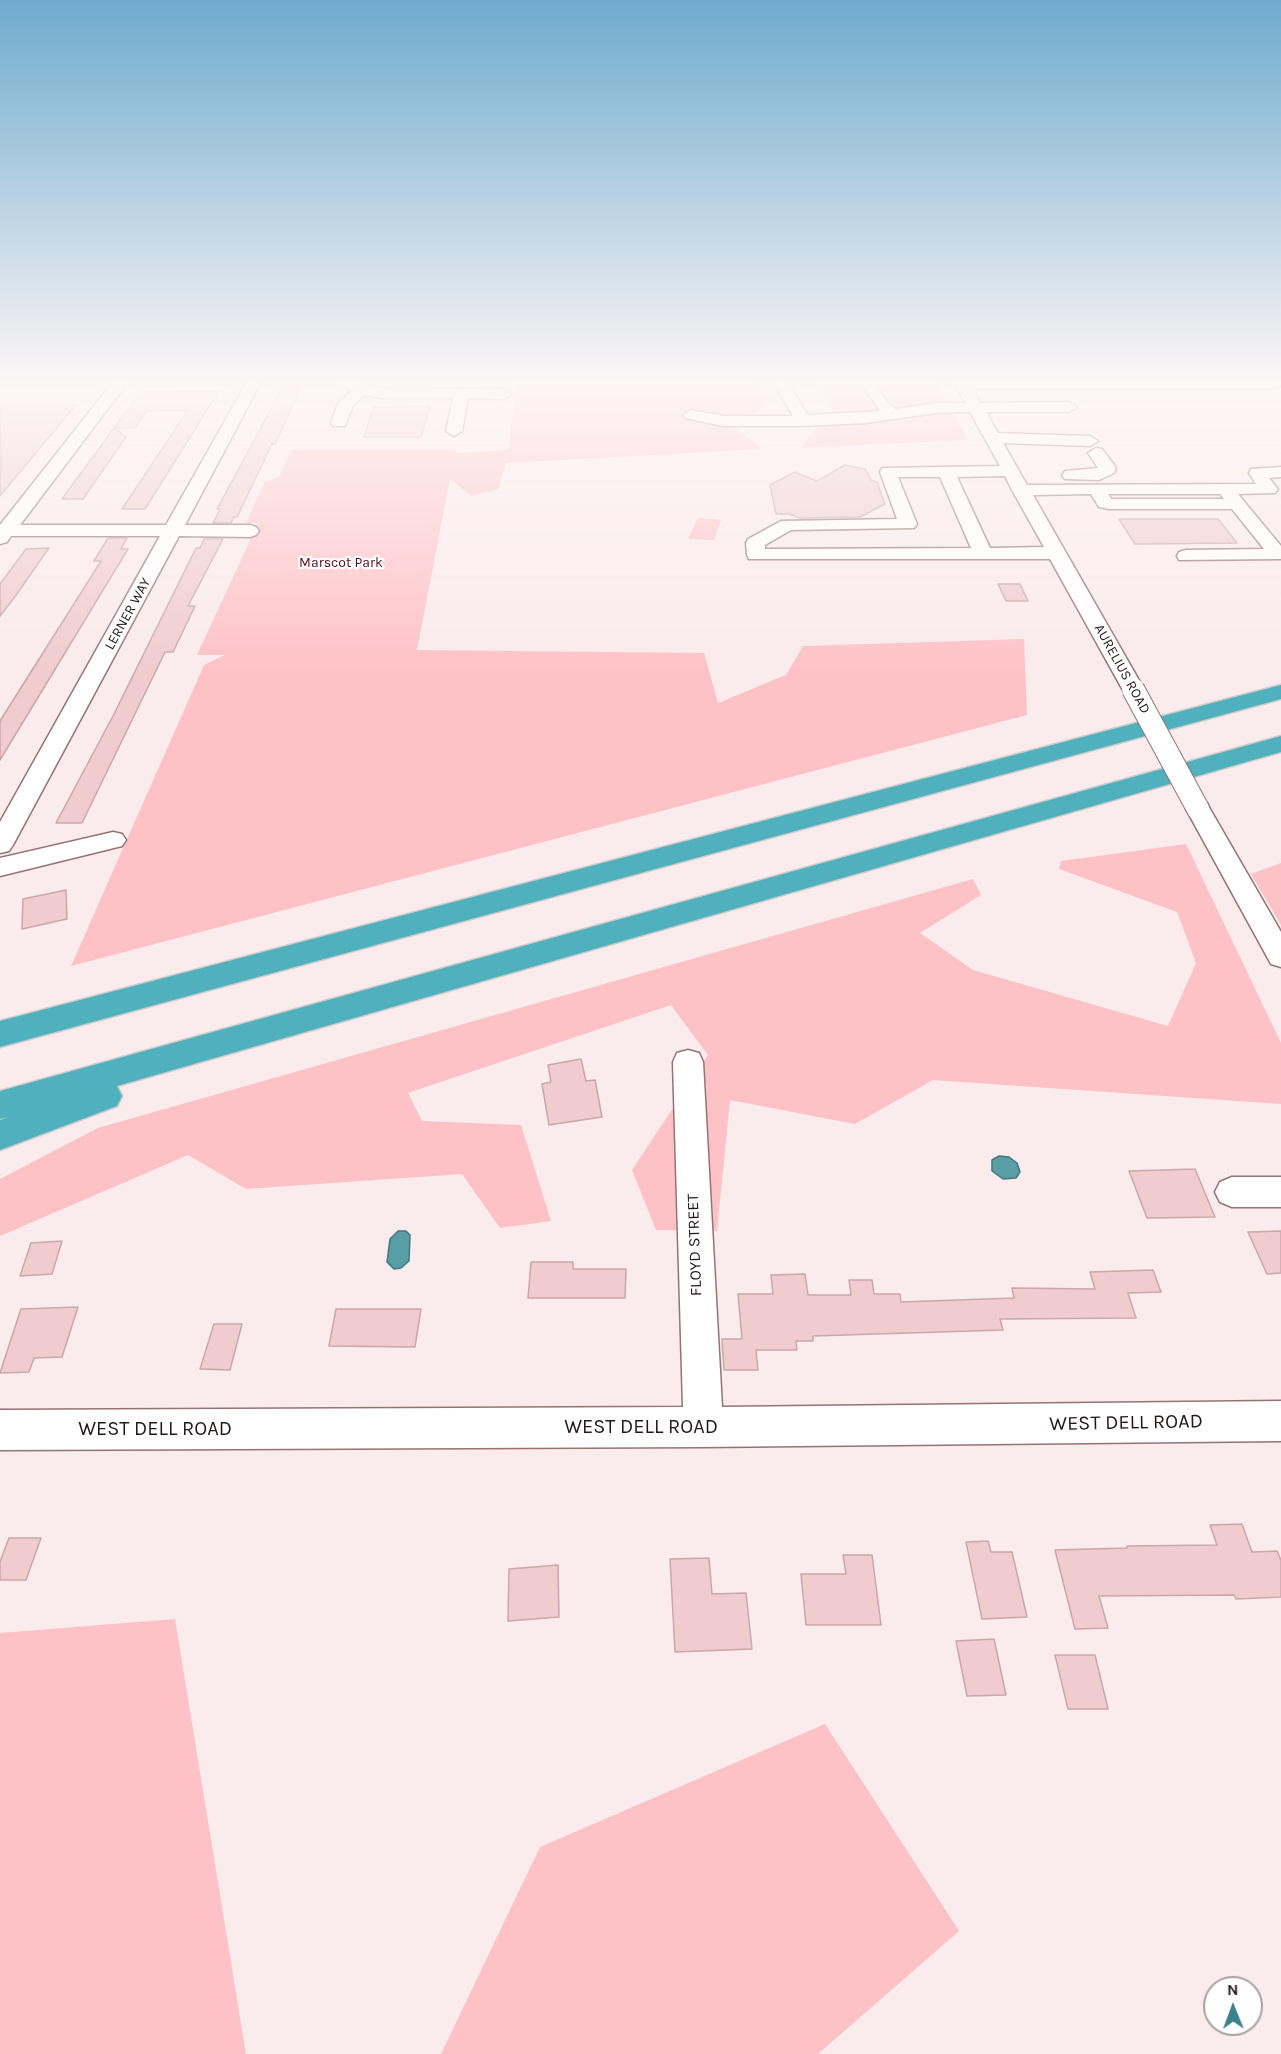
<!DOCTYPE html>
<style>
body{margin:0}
#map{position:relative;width:1281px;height:2054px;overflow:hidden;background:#faebec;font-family:Karla,sans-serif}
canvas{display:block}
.north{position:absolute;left:1203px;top:1976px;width:60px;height:60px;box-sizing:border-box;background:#fff;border:2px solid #a7a2a3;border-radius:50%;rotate:359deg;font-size:16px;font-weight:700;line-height:24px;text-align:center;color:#241718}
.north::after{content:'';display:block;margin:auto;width:21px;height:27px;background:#3a818a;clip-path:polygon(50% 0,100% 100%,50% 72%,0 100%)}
</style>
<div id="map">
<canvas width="1281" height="2054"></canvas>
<div class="north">N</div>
</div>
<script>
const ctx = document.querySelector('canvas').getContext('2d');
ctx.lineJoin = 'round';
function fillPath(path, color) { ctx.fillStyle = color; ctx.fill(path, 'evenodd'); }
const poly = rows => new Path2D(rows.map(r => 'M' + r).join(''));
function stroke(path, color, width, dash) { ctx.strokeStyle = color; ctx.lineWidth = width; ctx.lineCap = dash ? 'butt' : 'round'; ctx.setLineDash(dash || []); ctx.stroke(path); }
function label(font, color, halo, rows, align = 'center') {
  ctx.font = font + ' Karla,sans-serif'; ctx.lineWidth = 4.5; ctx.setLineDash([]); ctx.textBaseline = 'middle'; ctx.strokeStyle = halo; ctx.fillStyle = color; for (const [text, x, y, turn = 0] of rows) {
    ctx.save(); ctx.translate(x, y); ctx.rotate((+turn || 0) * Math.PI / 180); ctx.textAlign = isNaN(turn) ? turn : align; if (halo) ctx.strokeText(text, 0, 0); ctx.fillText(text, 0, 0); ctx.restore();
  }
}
const green = poly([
 [516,382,754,382,753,386,780,395,733,427,762,449,506,463,498,489,471,496,450,479,417,650,704,653,718,703,786,675,803,646,1024,639,1027,715,71,966,204,665,225,655,197,655,258,523,246,523,265,482,279,477,291,450,456,450,456,453,509,450],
 [817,382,937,382,968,440,800,448,832,411],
 [698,518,721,520,714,540,688,539],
 [1186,844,1281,1043,1281,1104,933,1080,855,1124,730,1100,717,1231,656,1230,632,1170,708,1055,671,1005,408,1093,422,1121,521,1125,551,1221,500,1228,462,1174,246,1189,188,1155,0,1236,0,1179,98,1128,973,879,981,895,920,933,973,970,1168,1026,1196,963,1177,912,1059,869,1061,861],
 [1281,863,1281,925,1251,874],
 [175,1619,246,2054,0,2054,0,1633],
 [825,1724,959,1931,818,2054,441,2054,540,1847]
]);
const water = poly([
 [999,1156,1009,1157,1017,1163,1020,1172,1016,1178,1003,1179,992,1171,992,1160,999,1156],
 [398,1231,406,1231,410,1235,409,1261,401,1268,394,1269,387,1262,390,1239,398,1231]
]);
const building = poly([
 [303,384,275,444,272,444,237,517,234,517,231,523,213,523,220,509,217,509,284,385,303,384],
 [219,391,145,509,122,509,188,410,147,411,135,428,114,428,136,399,142,392,219,391],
 [0,405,76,405,0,496,0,405],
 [430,406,421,437,364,437,374,407,430,406],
 [114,428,126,437,83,499,62,499,114,428],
 [845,465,865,469,871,480,877,482,885,504,860,517,800,518,789,514,776,514,770,485,795,472,817,481,845,465],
 [1119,519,1218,519,1237,543,1135,544,1119,519],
 [108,538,127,538,121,549,128,549,0,760,0,721,101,561,94,561,108,538],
 [204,539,223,539,188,606,195,606,173,652,165,652,82,823,56,823,113,716,196,548,200,548,204,539],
 [49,548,14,598,0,616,0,584,26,549,49,548],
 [998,584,1020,584,1028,601,1006,601,998,584],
 [66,890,67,919,22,929,23,899,66,890],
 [581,1059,586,1081,595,1080,602,1117,549,1125,542,1084,551,1082,548,1065,581,1059],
 [1195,1169,1215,1217,1147,1218,1129,1171,1195,1169],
 [1281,1231,1281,1273,1267,1274,1248,1232,1281,1231],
 [62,1241,52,1274,20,1276,31,1243,62,1241],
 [531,1262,573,1262,573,1269,626,1269,625,1298,528,1298,531,1262],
 [1153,1270,1161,1292,1128,1293,1136,1318,1000,1319,1003,1330,813,1336,813,1341,796,1341,797,1350,756,1350,758,1370,724,1370,722,1339,742,1339,738,1294,773,1294,771,1275,805,1274,808,1295,851,1295,849,1280,872,1280,874,1294,900,1294,901,1302,1014,1298,1012,1288,1095,1289,1090,1272,1153,1270],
 [78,1307,62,1357,34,1358,29,1372,0,1373,21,1309,78,1307],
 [336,1309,421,1309,415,1347,329,1346,336,1309],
 [214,1324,242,1324,230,1370,200,1369,214,1324],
 [1242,1524,1252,1552,1277,1551,1281,1560,1281,1597,1236,1599,1234,1595,1099,1596,1108,1628,1075,1629,1055,1550,1127,1548,1127,1546,1217,1545,1210,1525,1242,1524],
 [9,1538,41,1538,26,1580,0,1580,0,1562,9,1538],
 [988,1541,991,1552,1012,1552,1027,1617,982,1619,966,1542,988,1541],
 [843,1555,872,1555,881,1625,806,1625,801,1574,846,1574,843,1555],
 [709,1558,712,1594,746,1593,752,1649,675,1652,670,1559,709,1558],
 [558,1565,559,1617,508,1621,509,1569,558,1565],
 [994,1639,1006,1695,967,1696,956,1641,994,1639],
 [1055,1655,1095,1655,1108,1709,1068,1709,1055,1655]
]);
const minor = poly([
 [113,382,128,382,20,525,166,525,247,382,261,382,185,525,250,525,256,527,259,531,256,535,250,537,179,536,13,845,9,851,0,853,0,822,160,536,11,536,7,542,0,544,0,525,113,382],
 [339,382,357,382,365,386,382,388,504,389,512,394,504,399,468,398,462,431,454,436,446,431,453,398,382,398,364,395,353,406,345,426,333,426,331,423,338,404,351,391,339,382],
 [773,382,787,382,808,415,880,411,861,382,875,382,884,398,895,409,936,403,965,403,954,382,1281,382,1281,385,1269,389,973,389,980,403,1069,402,1077,407,1069,412,986,412,998,433,1090,436,1098,441,1090,446,1003,443,1027,485,1256,484,1249,473,1251,469,1281,467,1281,477,1269,478,1278,489,1275,493,1238,494,1281,546,1281,559,1179,560,1177,556,1179,552,1186,550,1264,549,1232,509,1109,509,1099,507,1091,494,1033,495,1144,689,1141,694,1133,696,1125,694,1050,559,749,559,747,555,746,543,748,539,781,521,897,519,880,472,882,468,1000,466,970,412,936,413,865,423,804,426,724,426,685,418,683,415,691,410,724,416,793,416,773,382],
 [1005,476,1012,490,1044,547,990,548,957,477,1005,476],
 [898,477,940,477,971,548,765,549,765,545,791,530,914,528,917,524,898,477],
 [1108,494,1220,494,1224,499,1111,499,1108,494],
 [1096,448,1102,449,1114,465,1116,469,1114,473,1099,480,1065,479,1062,475,1065,471,1098,468,1088,453,1096,448],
 [1198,801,1207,803,1210,809,1281,932,1281,967,1271,964,1186,809,1189,803,1198,801],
 [113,832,122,834,126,840,122,846,0,876,0,858,113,832],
 [688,1050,699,1053,703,1062,722,1407,1281,1401,1281,1441,703,1447,0,1450,0,1410,683,1407,673,1062,677,1053,688,1050],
 [1232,1177,1281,1177,1281,1207,1232,1207,1220,1202,1215,1192,1220,1182,1232,1177]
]);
const highway = poly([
 [1281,685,1281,699,0,1047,0,1021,1281,685],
 [1281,736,1281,752,117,1086,122,1096,117,1106,0,1150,0,1120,8,1117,0,1119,0,1091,1281,736]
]);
const minorBridge = poly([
 [1133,689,1198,809]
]);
const farParknames = [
 ["Marscot Park",341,563]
];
const farStreetnames = [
 ["LERNER WAY",128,614,-61],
 ["AURELIUS ROAD",1122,669,61]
];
const streetNames = [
 ["FLOYD STREET",695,1245,-92]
];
const nearStreetnames = [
 ["WEST DELL ROAD",1126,1423,-1],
 ["WEST DELL ROAD",641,1427],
 ["WEST DELL ROAD",155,1429]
];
fillPath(green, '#fec2c6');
fillPath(water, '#589ea7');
stroke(water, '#48767c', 1.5);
fillPath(building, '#f0ccce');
stroke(building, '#caa7a9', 1.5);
stroke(minor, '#947375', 3);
stroke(highway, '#cfcccc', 3);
fillPath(minor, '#fff');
fillPath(highway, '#4eb1bd');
stroke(minorBridge, '#947375', 24, []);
stroke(minorBridge, '#fff', 22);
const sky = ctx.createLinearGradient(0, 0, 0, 670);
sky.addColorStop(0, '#6eabce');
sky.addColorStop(0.57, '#fdf6f6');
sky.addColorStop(1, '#fdf6f600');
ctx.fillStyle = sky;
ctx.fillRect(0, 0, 1281, 670);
label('14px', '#530b1b', '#fff', farParknames);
label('14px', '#241718', '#fff', farStreetnames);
label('16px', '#241718', '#fff', streetNames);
label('20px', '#241718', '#fff', nearStreetnames);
</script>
